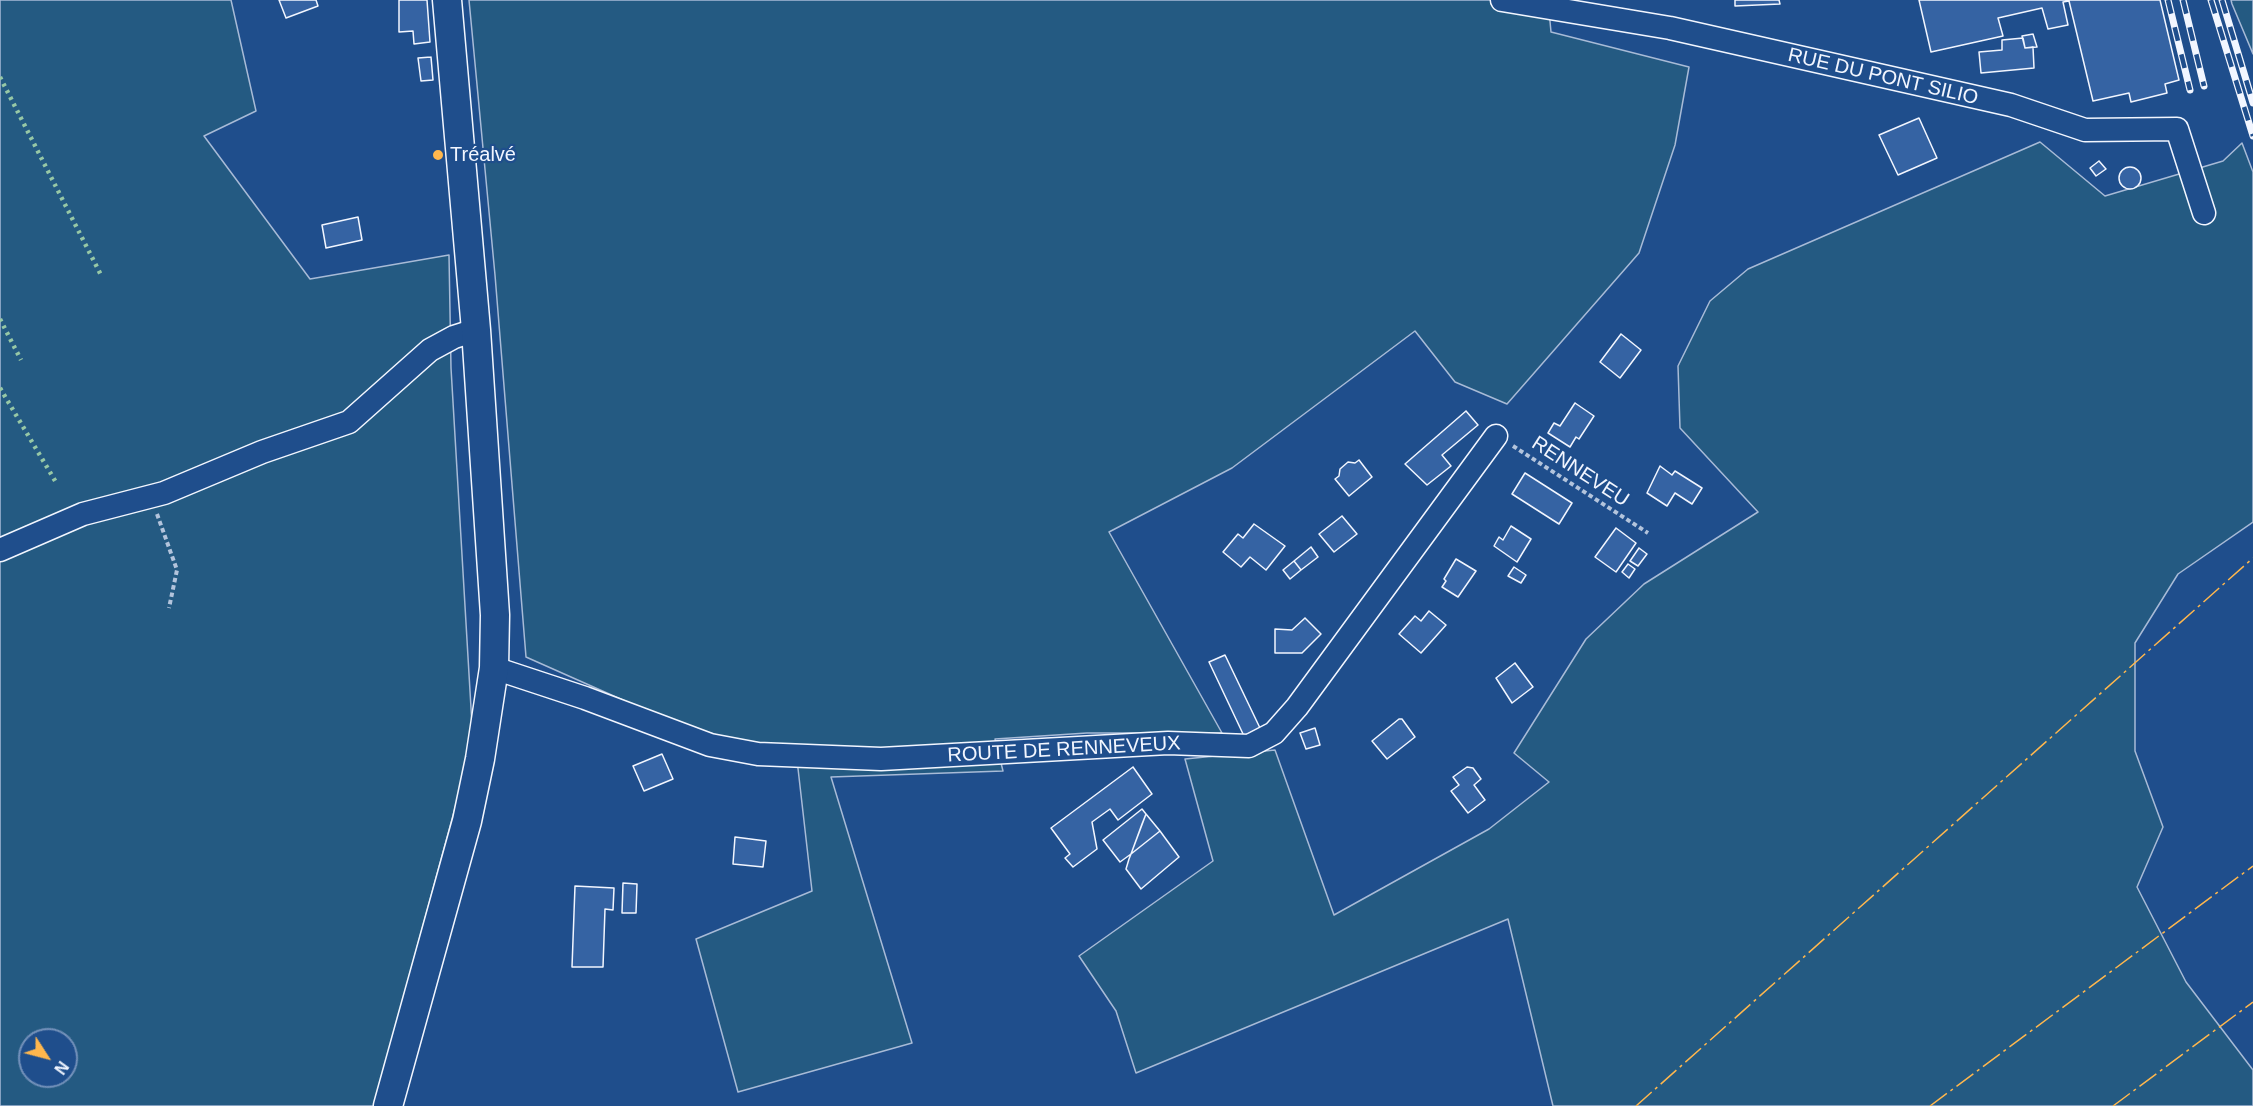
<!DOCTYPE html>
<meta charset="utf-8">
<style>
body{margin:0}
#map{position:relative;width:2253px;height:1106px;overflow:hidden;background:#1f4e8c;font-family:Helvetica,sans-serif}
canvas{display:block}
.north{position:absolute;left:18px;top:1028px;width:60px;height:60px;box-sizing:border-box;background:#1f4e8c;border:2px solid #7391ba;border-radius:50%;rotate:126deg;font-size:16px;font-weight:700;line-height:24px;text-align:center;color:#f2f6ff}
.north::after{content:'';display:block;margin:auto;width:21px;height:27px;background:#ffb74d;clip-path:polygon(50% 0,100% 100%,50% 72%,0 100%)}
</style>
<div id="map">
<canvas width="2253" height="1106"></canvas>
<div class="north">N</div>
</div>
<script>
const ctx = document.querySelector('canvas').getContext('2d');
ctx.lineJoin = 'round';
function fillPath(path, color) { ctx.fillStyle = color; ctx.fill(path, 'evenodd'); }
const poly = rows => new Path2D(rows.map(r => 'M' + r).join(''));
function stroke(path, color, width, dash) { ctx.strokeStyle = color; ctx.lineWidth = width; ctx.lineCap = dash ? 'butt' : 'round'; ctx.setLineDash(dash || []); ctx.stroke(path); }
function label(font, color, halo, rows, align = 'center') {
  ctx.font = font + ' Helvetica,sans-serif'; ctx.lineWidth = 4.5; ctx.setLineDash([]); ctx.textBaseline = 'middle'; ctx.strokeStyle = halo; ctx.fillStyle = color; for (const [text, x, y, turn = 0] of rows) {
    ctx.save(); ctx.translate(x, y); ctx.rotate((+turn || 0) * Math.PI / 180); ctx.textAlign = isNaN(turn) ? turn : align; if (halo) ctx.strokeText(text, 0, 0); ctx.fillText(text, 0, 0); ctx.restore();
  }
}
const green = poly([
 [0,0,231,0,256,111,204,136,310,279,449,255,451,368,473,742,374,1106,0,1106,0,0],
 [30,1040,66,1040,66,1076,30,1076,30,1040],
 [469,0,1548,0,1551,32,1689,67,1675,145,1639,253,1507,404,1455,382,1415,331,1232,468,1109,532,1222,733,1087,733,995,739,1003,771,831,777,912,1043,738,1092,696,939,812,891,796,751,735,741,661,717,526,657,495,275,469,0],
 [2231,0,2253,0,2253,54,2232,4,2231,0],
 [2040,142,2105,196,2223,161,2242,143,2253,172,2253,522,2178,574,2135,643,2135,751,2163,827,2137,887,2186,982,2253,1070,2253,1106,1553,1106,1508,919,1136,1073,1116,1011,1079,956,1213,861,1185,759,1275,750,1334,915,1489,829,1549,782,1514,753,1586,639,1644,584,1758,512,1680,428,1678,366,1710,301,1748,269,2040,142]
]);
const building = poly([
 [279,0,316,0,318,6,286,18,279,0],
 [399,0,427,0,430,42,414,44,413,31,399,32,399,0],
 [1735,0,1779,0,1780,4,1735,6,1735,0],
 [1919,0,2160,0,2179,80,2165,84,2167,93,2131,102,2129,93,2093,101,2069,1,2063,2,2068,25,2048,29,2042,8,1998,18,2003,36,1931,52,1919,0],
 [2033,34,2037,47,2025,48,2022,36,2033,34],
 [2023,38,2025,48,2033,47,2034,68,1981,73,1979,52,2002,50,2002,40,2023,38],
 [431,57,433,80,421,81,418,58,431,57],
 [1919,118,1937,158,1898,175,1879,135,1919,118],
 [2099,161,2106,169,2096,176,2090,168,2099,161],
 '2119 178a11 11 0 1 1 22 0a11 11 0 1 1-22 0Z',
 [358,217,362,240,326,248,322,225,358,217],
 [1621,334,1641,350,1620,378,1600,362,1621,334],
 [1575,403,1594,416,1579,439,1576,437,1570,447,1548,433,1554,423,1560,426,1575,403],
 [1466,411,1478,425,1442,455,1451,466,1427,485,1405,464,1466,411],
 [1359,460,1372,477,1349,496,1335,479,1339,476,1340,469,1348,462,1355,463,1359,460],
 [1660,466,1672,475,1675,471,1702,488,1692,504,1675,493,1667,506,1647,493,1660,466],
 [1525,473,1572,503,1559,524,1512,494,1525,473],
 [1342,516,1357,534,1334,552,1319,534,1342,516],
 [1254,524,1285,546,1266,570,1250,557,1241,567,1223,552,1238,534,1243,538,1254,524],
 [1511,526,1531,539,1517,562,1494,546,1499,537,1503,540,1511,526],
 [1616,528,1636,543,1616,572,1595,557,1616,528],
 [1311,547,1318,557,1301,570,1294,561,1311,547],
 [1639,548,1647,554,1638,566,1630,561,1639,548],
 [1456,559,1476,571,1458,597,1442,587,1446,581,1444,579,1456,559],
 [1294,561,1301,570,1290,579,1283,570,1294,561],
 [1628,564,1635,569,1629,578,1622,572,1628,564],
 [1514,567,1526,575,1521,583,1508,576,1514,567],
 [1429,611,1446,625,1421,653,1399,634,1415,616,1421,621,1429,611],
 [1305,618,1321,634,1302,653,1275,653,1275,629,1292,630,1305,618],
 [1225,655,1260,728,1244,736,1209,662,1225,655],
 [1515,663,1533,687,1512,703,1496,678,1515,663],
 [1399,719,1402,719,1415,737,1387,759,1372,741,1399,719],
 [1315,728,1320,745,1306,749,1300,733,1315,728],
 [662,754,673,779,644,791,633,766,662,754],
 [1133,767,1152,794,1118,820,1110,809,1092,822,1097,849,1073,867,1065,858,1070,854,1051,828,1133,767],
 [1467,767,1473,768,1481,779,1474,785,1485,800,1468,813,1451,791,1459,785,1453,777,1467,767],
 [1142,809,1146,814,1131,854,1120,862,1103,840,1142,809],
 [1146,814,1160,831,1131,854,1142,824,1146,814],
 [1160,831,1179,857,1141,889,1126,869,1129,859,1131,854,1160,831],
 [735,837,766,841,763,867,733,864,735,837],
 [623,883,637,884,636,913,622,913,623,883],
 [575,886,614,888,613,910,605,909,603,967,572,967,575,886]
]);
const path = poly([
 [1513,446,1648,533],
 [157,514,177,570,169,608]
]);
const minor = poly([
 [1502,0,1670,28,2011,105,2085,130,2177,129,2204,213],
 [0,550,83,514,164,493,262,452,349,422,430,350,454,337,476,330],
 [494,668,585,698,710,745,758,754,881,759,1168,743,1249,746,1274,733,1297,707,1496,436]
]);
const major = poly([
 [388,1106,467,821,480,759,494,668,495,615,476,330,447,0]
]);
const rail = poly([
 [2168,0,2190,90],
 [2183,0,2204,86],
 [2211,0,2253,136],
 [2222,0,2253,103]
]);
const hedge = poly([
 [0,77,102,277],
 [0,319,21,360],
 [0,388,57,484]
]);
const power = poly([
 [1636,1106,2253,558],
 [1930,1106,2253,866],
 [2113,1106,2253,1002]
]);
const markers = [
 [438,155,6,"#ffb74d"]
];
const streetNames = [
 ["RUE DU PONT SILIO",1883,77,13],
 ["RENNEVEU",1580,472,33],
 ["ROUTE DE RENNEVEUX",1064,750,-3]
];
const poiNames = [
 ["Tréalvé",450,155]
];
fillPath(green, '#245a82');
stroke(green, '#a8bbd7', 1.5);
fillPath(building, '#3563a3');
stroke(building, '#f2f6ff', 1.5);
stroke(minor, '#f2f6ff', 25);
stroke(major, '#f2f6ff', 31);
stroke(path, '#b3c4dc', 4, [4.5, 3]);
stroke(minor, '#1f4e8c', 22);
stroke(major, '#1f4e8c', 28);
stroke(rail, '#f2f6ff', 7);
stroke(rail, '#1f4e8c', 4.5, [14]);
stroke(hedge, '#97c8a6', 4.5, [3, 4.5]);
stroke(power, '#ffb74d', 1.5, [21, 4.5, 3, 4.5]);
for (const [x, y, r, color] of markers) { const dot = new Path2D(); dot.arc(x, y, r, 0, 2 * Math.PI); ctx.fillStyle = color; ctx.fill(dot); stroke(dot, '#1f4e8c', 2); }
label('20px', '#f2f6ff', '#1f4e8c', streetNames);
label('20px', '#f2f6ff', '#1f4e8c', poiNames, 'left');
</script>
